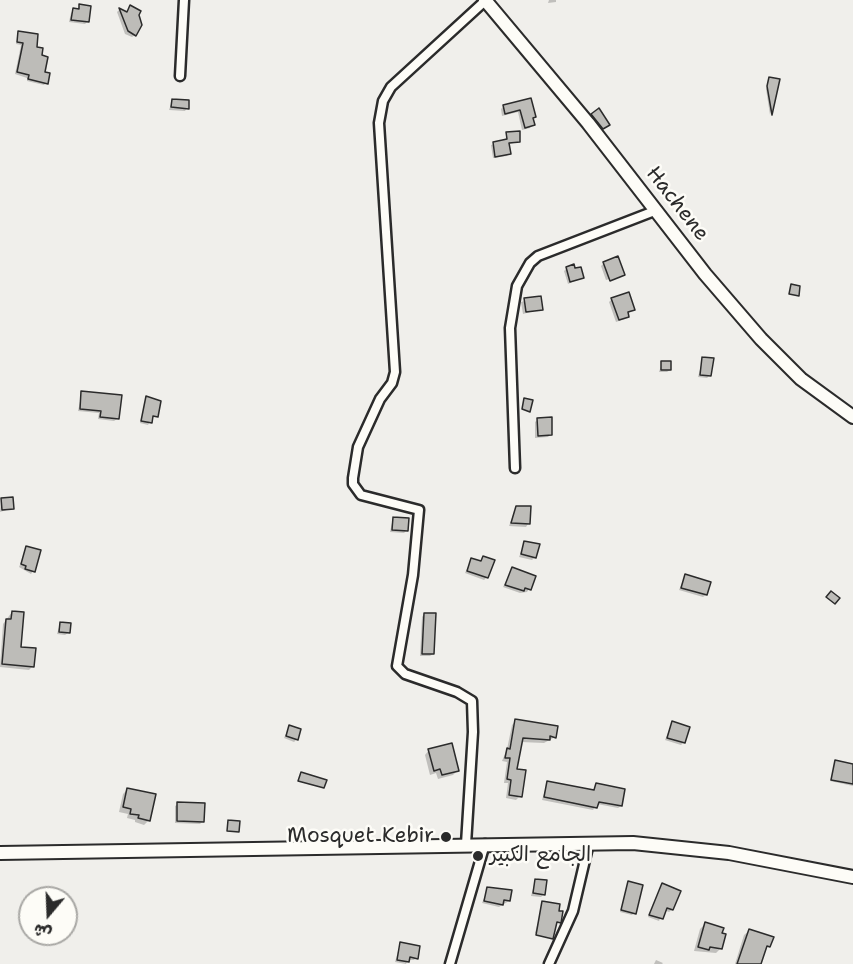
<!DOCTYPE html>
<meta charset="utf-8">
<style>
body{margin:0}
#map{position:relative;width:853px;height:964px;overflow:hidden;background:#f0efeb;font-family:"Shantell Sans","Playpen Sans Arabic",sans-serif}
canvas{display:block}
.north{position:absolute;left:18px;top:886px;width:60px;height:60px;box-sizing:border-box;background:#fdfcf7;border:2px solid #a9a8a5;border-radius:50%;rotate:199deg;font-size:16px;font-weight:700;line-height:24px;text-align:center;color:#2b2b2b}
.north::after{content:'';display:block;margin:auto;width:21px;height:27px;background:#2b2b2b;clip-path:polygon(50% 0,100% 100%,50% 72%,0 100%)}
</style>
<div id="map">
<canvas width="853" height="964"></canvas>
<div class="north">ش</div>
</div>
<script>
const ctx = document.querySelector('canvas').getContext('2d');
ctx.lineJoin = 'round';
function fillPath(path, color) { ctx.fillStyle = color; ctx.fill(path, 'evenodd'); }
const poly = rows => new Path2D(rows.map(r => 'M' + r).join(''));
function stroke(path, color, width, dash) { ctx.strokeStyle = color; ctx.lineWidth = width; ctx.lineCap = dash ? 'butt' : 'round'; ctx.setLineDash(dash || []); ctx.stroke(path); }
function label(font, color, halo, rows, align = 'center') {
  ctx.font = font + ' "Shantell Sans","Playpen Sans Arabic",sans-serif'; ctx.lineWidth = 5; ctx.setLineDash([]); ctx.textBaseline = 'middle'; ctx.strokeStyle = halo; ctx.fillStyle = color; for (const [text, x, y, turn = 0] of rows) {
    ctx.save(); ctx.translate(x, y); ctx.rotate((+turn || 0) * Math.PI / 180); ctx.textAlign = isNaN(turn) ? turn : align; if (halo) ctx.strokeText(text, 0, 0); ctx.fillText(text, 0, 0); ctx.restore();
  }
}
const shadow = poly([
 [549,0,556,0,556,2,548,3],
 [80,6,88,21,85,24,69,22,71,13],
 [130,7,135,35,132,37,125,34,117,12,119,10,126,14],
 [19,33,35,48,46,83,44,85,27,81,27,78,15,74,21,45,16,44],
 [770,78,778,80,770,115,766,89],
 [530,100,534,117,530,128,522,130,518,112,502,116,501,109,503,107],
 [172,101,187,108,185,111,169,110],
 [592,115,605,127,600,131,589,117],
 [507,133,519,142,508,144,509,153,507,156,493,158,491,145,505,141],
 [604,263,622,275,606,280,601,266],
 [567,268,583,277,568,284,564,271],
 [539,297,541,309,523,314,521,302],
 [612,299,633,310,627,314,625,319,616,322,609,302],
 [703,358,710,375,707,378,698,377],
 [662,363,670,370,667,372,659,372],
 [82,392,117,419,114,421,98,419,99,413,78,411],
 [147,398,157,416,152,418,148,425,140,423],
 [538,419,551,434,548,437,535,438,535,422],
 [1,500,13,508,0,512],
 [516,507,528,524,526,527,509,526],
 [393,518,407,530,404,533,390,532],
 [525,542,535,557,532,560,519,557],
 [27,548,33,571,31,574,19,567],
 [483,557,487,577,484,580,465,573,471,560,480,562],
 [512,569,529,589,527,592,520,593,503,587],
 [685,576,706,595,703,597,679,590],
 [12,612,20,648,33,666,29,670,0,667,3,624],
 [424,614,433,654,430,656,420,656,422,617],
 [60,624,68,633,65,635,57,634],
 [516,721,555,737,544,743,521,742,516,770,520,796,516,800,506,798,508,783,504,783,507,762,502,761,507,749,512,725],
 [672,723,684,742,681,745,665,740],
 [289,727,297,739,294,742,284,738],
 [429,750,457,771,453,775,438,779,436,773,430,775,425,755],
 [836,762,853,766,853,786,830,781],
 [547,783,593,791,596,784,621,806,618,808,597,804,593,810,542,800],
 [128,789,149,820,144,825,135,822,135,820,127,818,128,814,119,812,123,794],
 [178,804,203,821,200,824,175,823,175,806],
 [535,881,544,894,541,897,531,896],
 [629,883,634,913,632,915,620,912],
 [662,885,679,892,672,910,669,912,664,910,659,921,648,917],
 [488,889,509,901,499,907,482,903],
 [543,903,559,922,555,924,552,937,535,933],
 [705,924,721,948,716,953,694,951,700,929],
 [749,931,772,938,761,958,754,964,735,964,744,935],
 [400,944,416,958,414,960,408,960,406,964,395,962],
 [656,960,663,963,662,964,654,964]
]);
const building = poly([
 [79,4,91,6,89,22,71,20,73,8,79,9,79,4],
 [130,5,141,11,139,15,142,25,136,36,128,31,119,8,127,12,130,5],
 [18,31,38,34,37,47,43,48,42,55,48,57,45,72,50,73,48,84,28,79,29,75,17,72,23,43,17,42,18,31],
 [769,77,780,79,772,115,767,86,769,77],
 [531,98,536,117,533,118,535,125,525,128,520,110,505,114,503,105,531,98],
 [172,99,189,100,189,109,171,107,172,99],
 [599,108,610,125,603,129,591,114,599,108],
 [520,131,520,142,509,143,511,154,495,157,493,142,507,139,506,132,520,131],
 [618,256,625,275,610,281,603,262,618,256],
 [574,264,575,268,581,267,584,278,570,282,566,267,574,264],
 [791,284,800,286,799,296,789,294,791,284],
 [629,292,635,310,628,312,629,317,619,320,611,298,629,292],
 [541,296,543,310,526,312,524,298,541,296],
 [702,357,714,358,711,376,700,375,702,357],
 [661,361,671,361,671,370,661,370,661,361],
 [81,391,122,395,119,419,100,417,101,411,80,409,81,391],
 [146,396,161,401,158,417,153,416,152,423,141,421,146,396],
 [524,398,533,400,530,412,522,409,524,398],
 [552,417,552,435,538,436,537,418,552,417],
 [13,497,14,509,2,510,1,498,13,497],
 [516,506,531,506,530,524,511,523,516,506],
 [393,517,409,518,408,531,392,530,393,517],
 [524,541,540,544,536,558,521,554,524,541],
 [26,546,41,550,35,572,25,569,26,566,21,564,26,546],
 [483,556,495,560,488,578,467,571,471,558,481,561,483,556],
 [512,567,536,576,531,590,525,588,524,591,505,585,512,567],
 [685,574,711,582,707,595,681,588,685,574],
 [831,591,840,598,835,604,826,597,831,591],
 [12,611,24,612,21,647,36,648,34,667,2,664,6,619,11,619,12,611],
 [424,613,436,613,434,654,422,654,424,613],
 [60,622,71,623,70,633,59,632,60,622],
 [515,719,558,726,556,738,550,736,550,740,523,738,517,769,526,770,522,797,509,795,511,780,507,779,510,758,505,758,507,748,510,749,515,719],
 [672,721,690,727,685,743,667,738,672,721],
 [289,725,301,729,298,740,286,736,289,725],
 [452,743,459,771,442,775,440,769,434,771,428,749,452,743],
 [835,760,853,764,853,784,831,780,835,760],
 [301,772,327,780,324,788,298,781,301,772],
 [547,781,594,790,596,783,625,789,622,806,599,802,597,808,544,797,547,781],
 [127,788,156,794,150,821,138,818,139,815,130,814,131,809,123,807,127,788],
 [177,802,205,803,204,822,177,821,177,802],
 [228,820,240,821,239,832,227,831,228,820],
 [535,879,547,880,545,895,533,893,535,879],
 [628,881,643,885,636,914,621,910,628,881],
 [662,883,681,891,673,910,667,908,663,919,649,915,662,883],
 [487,887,512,890,510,901,504,900,503,905,484,901,487,887],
 [542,901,560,904,559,911,563,911,561,923,557,922,553,939,536,935,542,901],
 [705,922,724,928,722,933,726,934,722,949,710,947,709,950,698,947,705,922],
 [749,929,774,937,770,947,767,946,761,964,737,964,749,929],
 [400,942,420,946,418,959,410,957,409,962,397,960,400,942]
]);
const street = poly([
 [180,76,184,0],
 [515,468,510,328,517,286,530,263,538,256,657,210],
 [466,844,473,732,472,701,457,692,405,674,397,666,413,575,419,510,361,495,353,484,353,478,358,447,380,399,392,383,395,372,379,123,383,101,391,87,486,0],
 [450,964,485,844],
 [549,964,573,911,589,843]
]);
const secondary = poly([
 [485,0,588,123,705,274,761,339,801,379,853,417],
 [0,853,633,843,729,853,853,877]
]);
const markers = [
 [446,837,6,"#2b2b2b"],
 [478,856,6,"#2b2b2b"]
];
const streetNames = [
 ["Hachene",677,204,52]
];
const poiNames = [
 ["Mosquet Kebir",434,837],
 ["الجامع الكبير",490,856,"left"]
];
fillPath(shadow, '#0003');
fillPath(building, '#bdbcb8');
stroke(building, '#2b2b2b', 1.5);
stroke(street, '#2b2b2b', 13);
stroke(secondary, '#2b2b2b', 16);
stroke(street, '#fdfcf7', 8);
stroke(secondary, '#fdfcf7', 12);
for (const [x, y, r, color] of markers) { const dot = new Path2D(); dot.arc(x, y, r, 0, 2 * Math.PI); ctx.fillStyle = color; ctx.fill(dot); stroke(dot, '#fdfcf7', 2); }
label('21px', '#2b2b2b', '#fdfcf7', streetNames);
label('21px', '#2b2b2b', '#fdfcf7', poiNames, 'right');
</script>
